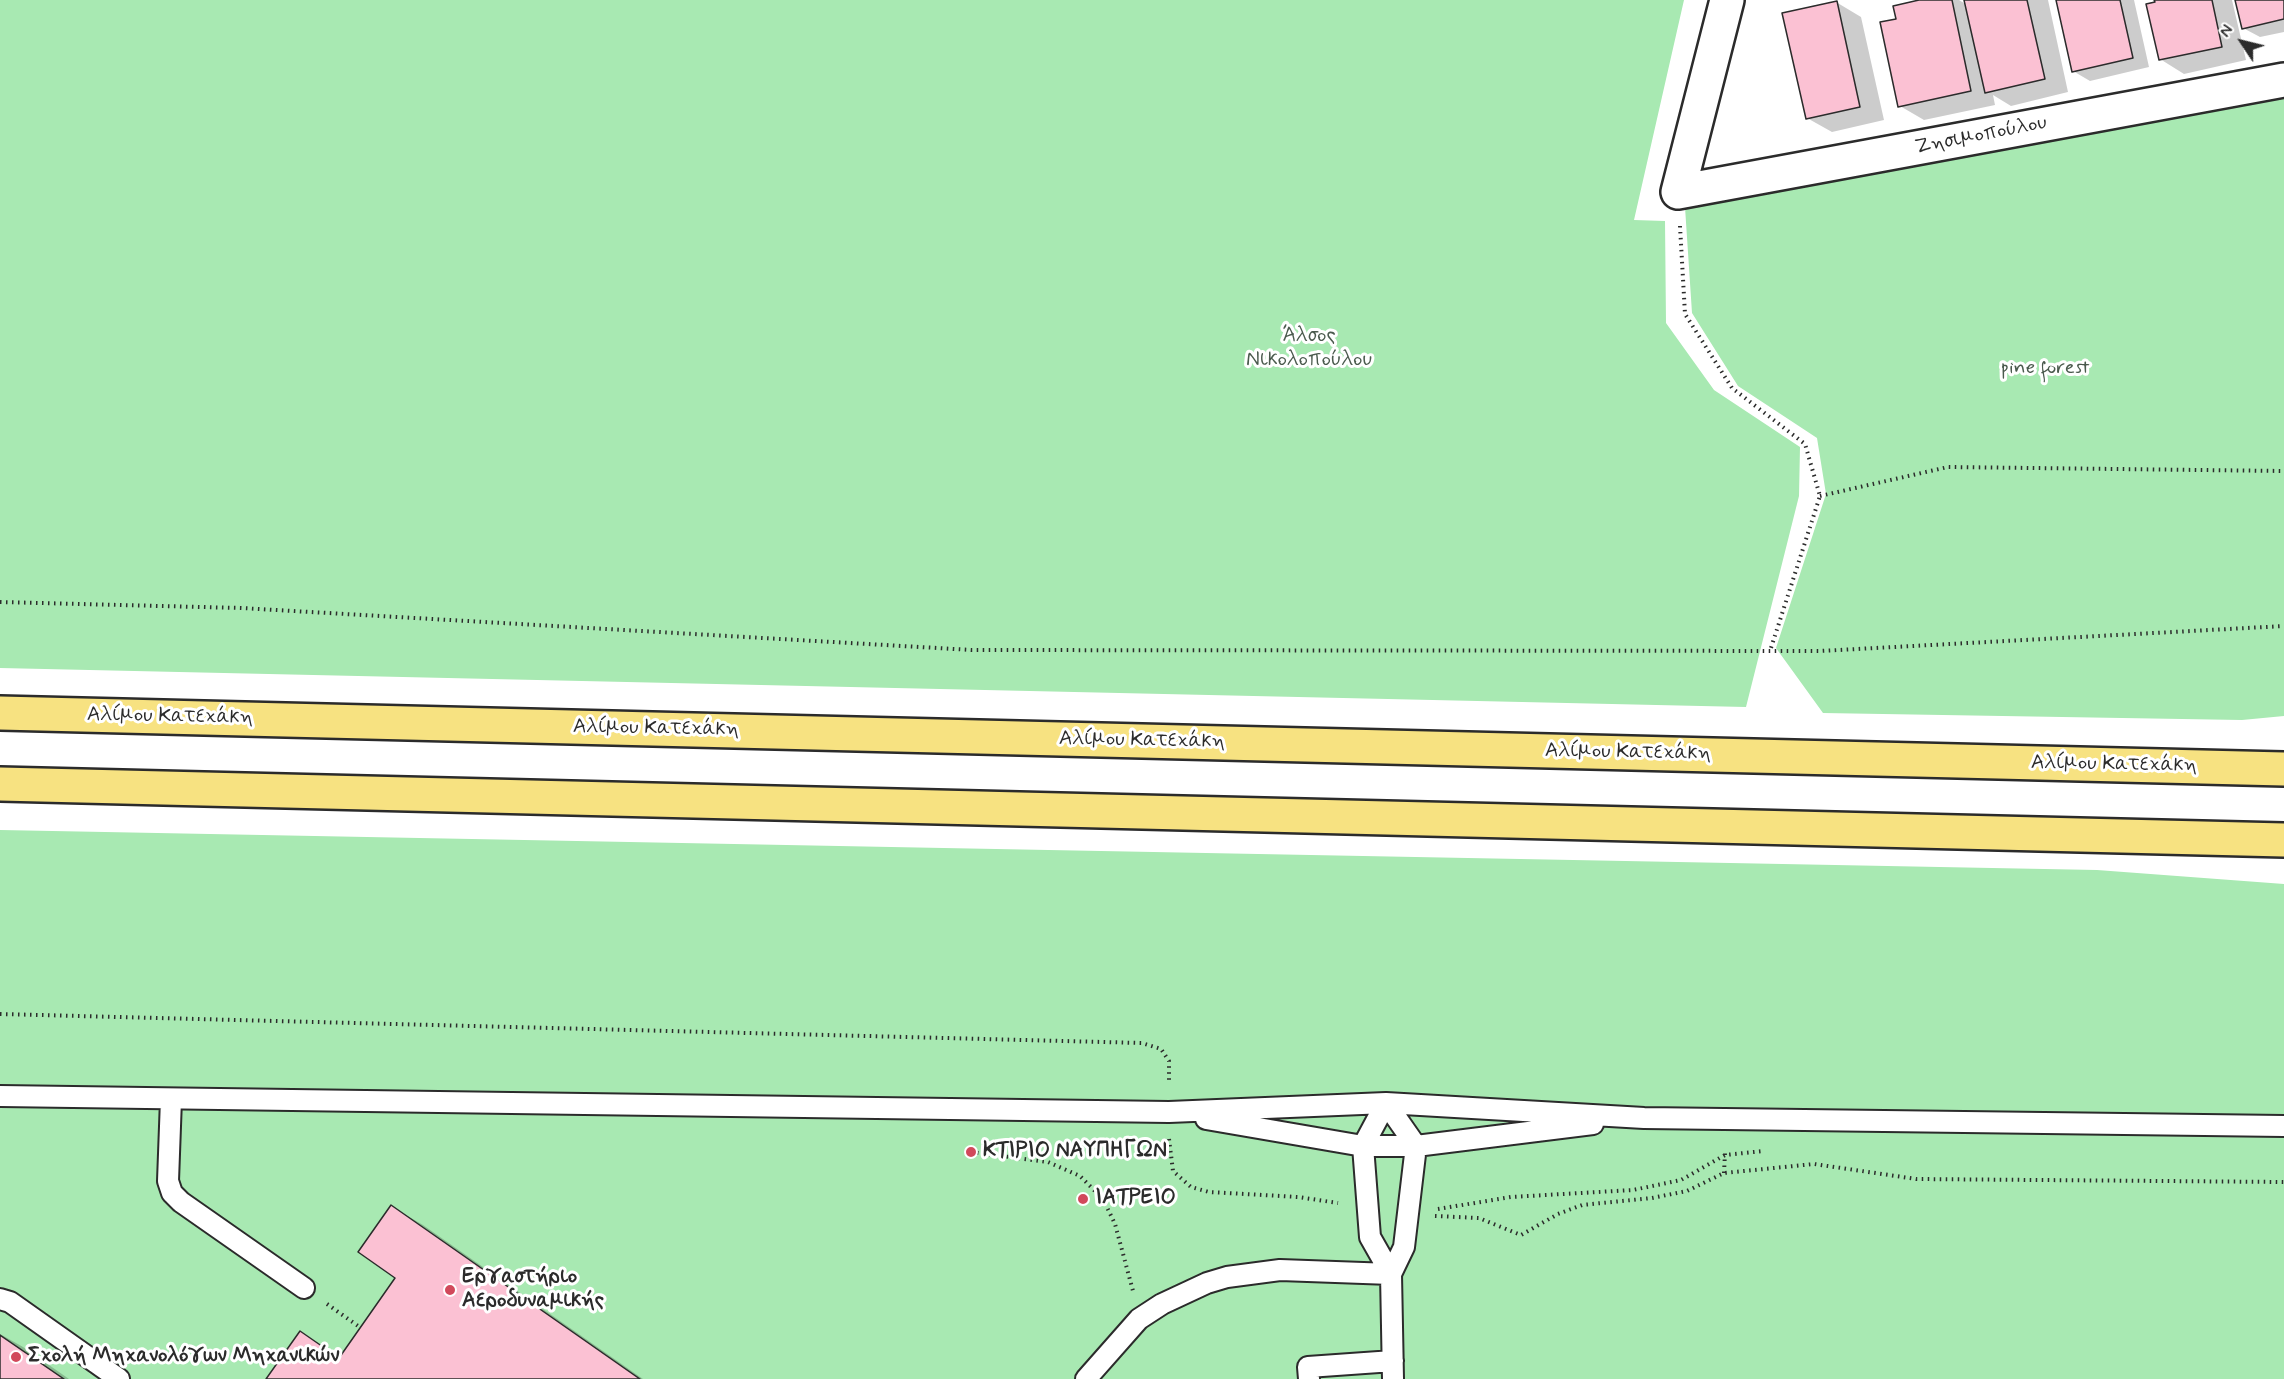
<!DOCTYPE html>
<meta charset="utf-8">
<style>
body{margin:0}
#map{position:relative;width:2284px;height:1379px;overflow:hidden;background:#fff;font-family:Mynerve,sans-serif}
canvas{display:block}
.north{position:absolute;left:2212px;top:12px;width:60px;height:60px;-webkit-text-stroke:4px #fff;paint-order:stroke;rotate:305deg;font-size:16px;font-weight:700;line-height:24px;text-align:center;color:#2b2b2b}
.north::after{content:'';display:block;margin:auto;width:21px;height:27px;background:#2b2b2b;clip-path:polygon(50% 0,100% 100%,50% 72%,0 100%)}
</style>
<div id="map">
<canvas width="2284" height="1379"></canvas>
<div class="north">N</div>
</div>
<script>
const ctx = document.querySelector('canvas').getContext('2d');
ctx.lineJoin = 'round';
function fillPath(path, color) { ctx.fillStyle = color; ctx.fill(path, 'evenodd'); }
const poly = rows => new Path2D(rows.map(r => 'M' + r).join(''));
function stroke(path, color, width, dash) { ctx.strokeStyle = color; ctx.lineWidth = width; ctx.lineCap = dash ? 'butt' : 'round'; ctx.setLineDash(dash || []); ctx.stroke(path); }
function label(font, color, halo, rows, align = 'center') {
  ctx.font = font + ' Mynerve,sans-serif'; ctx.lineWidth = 6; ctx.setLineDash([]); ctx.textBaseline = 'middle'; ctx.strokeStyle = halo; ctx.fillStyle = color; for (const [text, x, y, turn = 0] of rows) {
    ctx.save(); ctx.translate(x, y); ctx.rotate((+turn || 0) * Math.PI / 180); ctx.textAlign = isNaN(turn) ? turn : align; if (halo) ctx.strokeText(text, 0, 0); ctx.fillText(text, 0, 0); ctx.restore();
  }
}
const green = poly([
 [0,0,1684,0,1634,220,1665,221,1666,323,1714,390,1800,447,1799,496,1746,707,0,668],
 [2284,81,2284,716,2242,720,1823,713,1776,648,1826,494,1817,438,1738,386,1692,313,1684,192],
 [0,830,2097,870,2284,884,2284,1379,0,1379]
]);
const shadow = poly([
 [1927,0,1959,0,1967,5,1966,0,2048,0,2068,92,2011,106,1993,95,1995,105,1924,120,1900,106,1897,20],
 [2058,0,2134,0,2149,67,2090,81,2073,71],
 [2156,0,2232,0,2246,60,2184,74,2160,59],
 [2237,0,2284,0,2284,32,2260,37,2243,28],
 [1836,2,1861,17,1884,120,1832,132,1807,118],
 [392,1207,423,1225,643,1379,268,1379,301,1333,342,1357,398,1278],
 [0,1334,23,1347,69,1379,0,1379]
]);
const building = poly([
 [1919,0,1952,0,1971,91,1898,107,1880,22,1896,19,1893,6,1919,0],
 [1964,0,2027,0,2045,79,1985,93,1964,0],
 [2056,0,2120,0,2133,58,2072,72,2056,0],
 [2154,0,2212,0,2222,47,2159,60,2146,4,2155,2,2154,0],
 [2235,0,2284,0,2284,19,2242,29,2235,0],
 [1837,1,1860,107,1806,119,1782,13,1837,1],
 [391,1205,640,1379,266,1379,300,1331,339,1358,395,1278,358,1252,391,1205],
 [0,1335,64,1379,0,1379,0,1335]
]);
const path = poly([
 [1680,226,1685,314,1732,388,1805,444,1820,496,1770,651],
 [1820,496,1948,467,2284,471],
 [0,602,241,608,972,650,1820,651,2284,626],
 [0,1014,1142,1043,1161,1049,1169,1061,1169,1083],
 [1169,1139,1173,1171,1191,1187,1209,1192,1298,1197,1338,1203],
 [971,1152,1048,1162,1080,1176,1103,1199,1115,1224,1133,1291],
 [1724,1173,1725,1153],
 [1438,1209,1511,1197,1633,1190,1681,1180,1725,1155,1763,1151],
 [1435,1216,1479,1218,1521,1235,1558,1214,1582,1205,1652,1198,1687,1191,1724,1173,1814,1164,1916,1179,2284,1182],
 [327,1304,361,1328]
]);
const service = poly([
 [0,1096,1169,1112,1386,1103,1644,1118,2284,1126],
 [171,1099,168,1181,172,1193,181,1202,304,1288],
 [1206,1119,1363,1146,1416,1146,1593,1124],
 [1391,1274,1370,1237,1363,1146,1386,1103,1416,1146,1404,1247,1391,1274,1393,1379],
 [0,1299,10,1302,119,1379],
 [1086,1379,1139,1319,1162,1304,1207,1283,1227,1277,1280,1270,1391,1274],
 [1309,1379,1308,1367,1393,1361]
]);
const minor = poly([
 [1727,0,1678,192,2284,80]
]);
const primary = poly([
 [0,713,2284,769],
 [0,784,2284,840]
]);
const markers = [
 [971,1152,6,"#d1495b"],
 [1083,1199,6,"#d1495b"],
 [450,1290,6,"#d1495b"],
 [16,1357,6,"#d1495b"]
];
const streetNames = [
 ["Ζησιμοπούλου",1981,136,-11],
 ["Αλίμου Κατεχάκη",170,717,1],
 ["Αλίμου Κατεχάκη",656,729,1],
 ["Αλίμου Κατεχάκη",1142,741,1],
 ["Αλίμου Κατεχάκη",1628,753,1],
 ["Αλίμου Κατεχάκη",2114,765,1]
];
const parkNames = [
 ["Άλσος",1309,337],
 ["Νικολοπούλου",1309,361],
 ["pine forest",2045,369]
];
const poiNames = [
 ["ΚΤΙΡΙΟ ΝΑΥΠΗΓΩΝ",983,1152],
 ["ΙΑΤΡΕΙΟ",1095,1199],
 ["Εργαστήριο",462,1278],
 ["Αεροδυναμικής",462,1302],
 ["Σχολή Μηχανολόγων Μηχανικών",28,1357]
];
fillPath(green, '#a8e9b2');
fillPath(shadow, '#0003');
fillPath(building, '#fbc1d3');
stroke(building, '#2b2b2b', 1.5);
stroke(service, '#2b2b2b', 24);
stroke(minor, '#2b2b2b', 38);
stroke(primary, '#2b2b2b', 38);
stroke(path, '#2b2b2b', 4, [1.5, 4.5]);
stroke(service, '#fff', 20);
stroke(minor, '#fff', 33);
stroke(primary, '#f7e281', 33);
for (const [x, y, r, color] of markers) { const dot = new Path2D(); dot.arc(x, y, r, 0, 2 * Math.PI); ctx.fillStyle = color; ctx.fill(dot); stroke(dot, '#fff', 2); }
label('21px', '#2b2b2b', '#fff', streetNames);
label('21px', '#4a5a4d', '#fff', parkNames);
label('bold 21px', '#2b2b2b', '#fff', poiNames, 'left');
</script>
